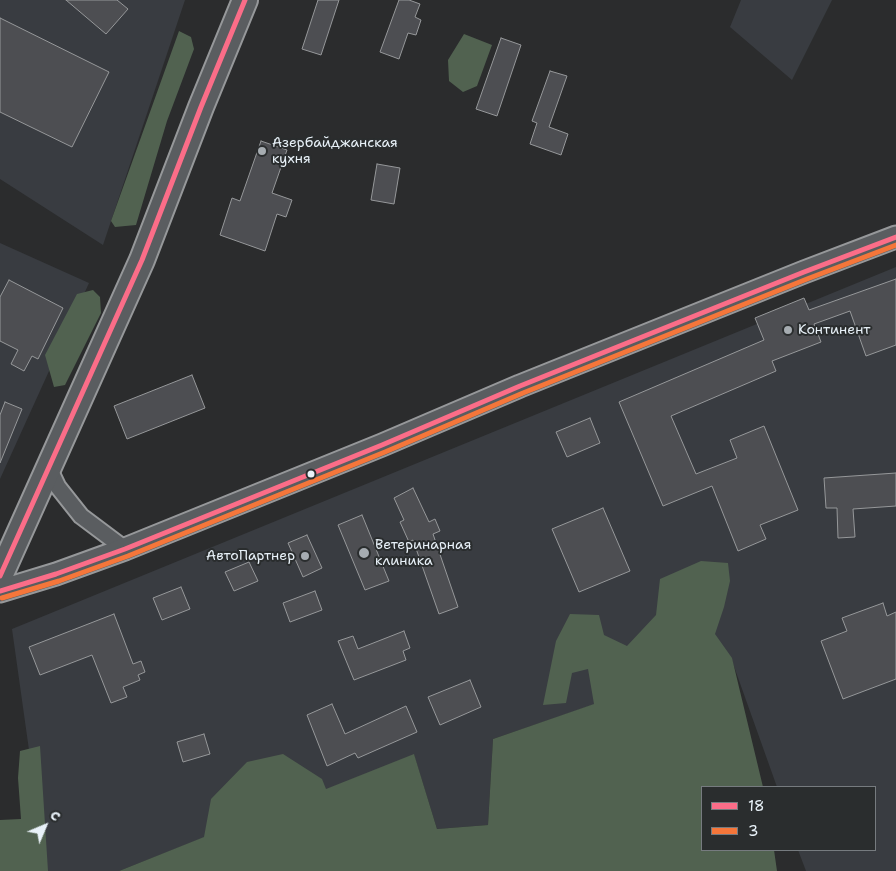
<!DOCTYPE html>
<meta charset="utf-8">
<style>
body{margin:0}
#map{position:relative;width:896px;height:871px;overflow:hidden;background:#2b2c2d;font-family:"Shantell Sans",sans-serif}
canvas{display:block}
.legend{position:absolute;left:701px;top:786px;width:175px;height:65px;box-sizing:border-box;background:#2a2d2e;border:1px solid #767b7f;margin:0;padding:6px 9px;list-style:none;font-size:15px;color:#e8f1f8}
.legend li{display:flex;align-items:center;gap:10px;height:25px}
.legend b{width:25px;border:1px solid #767b7f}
.north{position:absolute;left:20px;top:801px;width:50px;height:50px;-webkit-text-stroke:4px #2a2d2e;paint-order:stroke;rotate:45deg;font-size:14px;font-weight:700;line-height:20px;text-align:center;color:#e8f1f8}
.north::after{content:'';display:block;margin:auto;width:18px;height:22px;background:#e8f1f8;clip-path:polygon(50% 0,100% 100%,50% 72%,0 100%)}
</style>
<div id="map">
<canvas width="896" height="871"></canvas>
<ul class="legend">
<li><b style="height:6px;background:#fb6d88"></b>18</li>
<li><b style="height:6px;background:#f5763a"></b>3</li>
</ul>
<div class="north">С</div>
</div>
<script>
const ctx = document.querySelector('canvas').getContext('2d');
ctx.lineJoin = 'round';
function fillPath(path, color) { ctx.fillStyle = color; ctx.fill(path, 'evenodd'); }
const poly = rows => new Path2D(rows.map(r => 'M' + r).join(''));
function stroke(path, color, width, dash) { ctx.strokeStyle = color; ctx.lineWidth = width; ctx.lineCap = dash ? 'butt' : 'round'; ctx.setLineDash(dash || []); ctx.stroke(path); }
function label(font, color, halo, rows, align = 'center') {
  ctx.font = font + ' "Shantell Sans",sans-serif'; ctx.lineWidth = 4; ctx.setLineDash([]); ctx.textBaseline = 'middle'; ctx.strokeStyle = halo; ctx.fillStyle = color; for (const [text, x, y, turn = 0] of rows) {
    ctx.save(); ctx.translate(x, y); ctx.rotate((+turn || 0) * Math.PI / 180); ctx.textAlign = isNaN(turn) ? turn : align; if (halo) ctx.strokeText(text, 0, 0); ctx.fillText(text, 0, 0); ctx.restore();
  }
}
const built = poly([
 [0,0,185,0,103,245,0,179],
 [741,0,832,0,792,80,730,27],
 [0,243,89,283,0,479],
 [896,267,896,871,806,871,798,850,875,850,875,787,777,787,731,658,493,739,488,825,437,829,414,755,119,871,46,871,12,629]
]);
const green = poly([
 [179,31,191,37,194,49,167,121,136,225,115,227,111,221],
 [464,34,492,45,477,86,463,92,449,81,448,60],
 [93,290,100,297,101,313,65,385,54,387,45,355,77,294],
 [701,561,728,563,730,581,724,607,715,634,732,658,763,787,702,787,702,850,774,850,777,871,119,871,204,837,211,799,247,762,283,754,322,779,326,789,414,754,437,829,488,825,493,739,594,704,588,669,572,673,566,703,543,705,556,641,570,614,599,615,604,635,627,646,656,615,660,579],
 [40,746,48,871,0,871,0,820,21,819,18,778,20,751]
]);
const building = poly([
 [66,0,117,0,128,9,106,34,66,0],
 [318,0,339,0,321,55,302,49,318,0],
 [399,0,409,0,420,4,415,17,421,20,416,35,408,33,399,59,380,52,399,0],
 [0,18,109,72,72,147,0,112,0,18],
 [501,38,521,45,497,116,476,109,501,38],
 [550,71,567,76,549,127,568,134,561,155,530,144,537,123,532,121,550,71],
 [261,141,287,150,272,193,292,200,286,217,277,214,265,251,220,235,232,198,240,201,261,141],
 [377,164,400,168,394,204,371,200,377,164],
 [896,279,896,345,866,356,850,311,814,324,821,342,772,361,776,371,671,416,696,474,737,458,730,440,764,426,798,510,760,525,766,539,738,551,712,486,663,506,619,402,764,340,755,318,804,298,809,310,896,279],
 [9,280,63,308,38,359,32,356,24,371,11,364,18,350,0,341,0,297,9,280],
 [192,375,205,408,127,439,114,406,192,375],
 [5,402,22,409,0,463,0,415,5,402],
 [590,418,600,443,567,457,556,432,590,418],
 [896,473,896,506,853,509,855,537,838,538,837,508,826,508,824,478,896,473],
 [413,488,429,522,435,519,440,531,433,534,458,607,439,614,413,540,409,542,400,522,404,520,394,498,413,488],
 [603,508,630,571,579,592,552,529,603,508],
 [362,515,389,581,365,590,338,525,362,515],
 [307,535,322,568,303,577,288,543,307,535],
 [249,562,258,581,234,591,225,572,249,562],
 [181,587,190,609,162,620,153,598,181,587],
 [315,591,322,610,290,622,283,603,315,591],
 [883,603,887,616,896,612,896,679,843,699,821,641,847,631,842,618,883,603],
 [114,614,133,664,141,661,145,672,138,675,140,680,123,687,127,697,111,703,92,655,40,675,29,647,114,614],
 [404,631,410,648,403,651,406,660,354,680,338,641,353,636,358,649,404,631],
 [470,680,481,707,440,725,428,697,470,680],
 [332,704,345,734,406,706,417,732,358,758,355,753,327,766,307,715,332,704],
 [204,734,210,754,183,762,177,742,204,734]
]);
const street = poly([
 [48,466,58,487,81,516,125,549]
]);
const secondary = poly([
 [0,591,56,574,125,549,382,445,520,386,804,272,896,237]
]);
const primary = poly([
 [0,576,142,260,201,107,245,0]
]);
const bus1 = poly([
 [0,576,142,260,201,107,245,0],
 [0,591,56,574,125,549,382,445,520,386,804,272,896,237]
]);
const bus2 = poly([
 [2,598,59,581,128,556,385,452,523,393,807,279,896,245]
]);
const markers = [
 [262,151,5,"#a6acb1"],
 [788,330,5,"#a6acb1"],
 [311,474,4.5,"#e8f1f8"],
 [364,553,6,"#a6acb1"],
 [305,556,5,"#a6acb1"]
];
const poiNames = [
 ["Азербайджанская",272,143],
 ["кухня",272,159],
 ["Континент",798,330],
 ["Ветеринарная",375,545],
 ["клиника",375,561],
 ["АвтоПартнер",295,556,"right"]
];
fillPath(built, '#393c41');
fillPath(green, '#516250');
fillPath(building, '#4d4e52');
stroke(building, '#96989a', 1);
stroke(street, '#96989a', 19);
stroke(secondary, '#96989a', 25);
stroke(primary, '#96989a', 28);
stroke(street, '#5a5d60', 15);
stroke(secondary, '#5a5d60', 21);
stroke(primary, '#5a5d60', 24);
stroke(bus1, '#fb6d88', 5);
stroke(bus2, '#f5763a', 5);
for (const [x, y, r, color] of markers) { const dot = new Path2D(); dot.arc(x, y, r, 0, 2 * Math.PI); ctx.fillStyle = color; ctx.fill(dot); stroke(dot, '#2a2d2e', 2); }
label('14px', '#e8f1f8', '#2a2d2e', poiNames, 'left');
</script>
